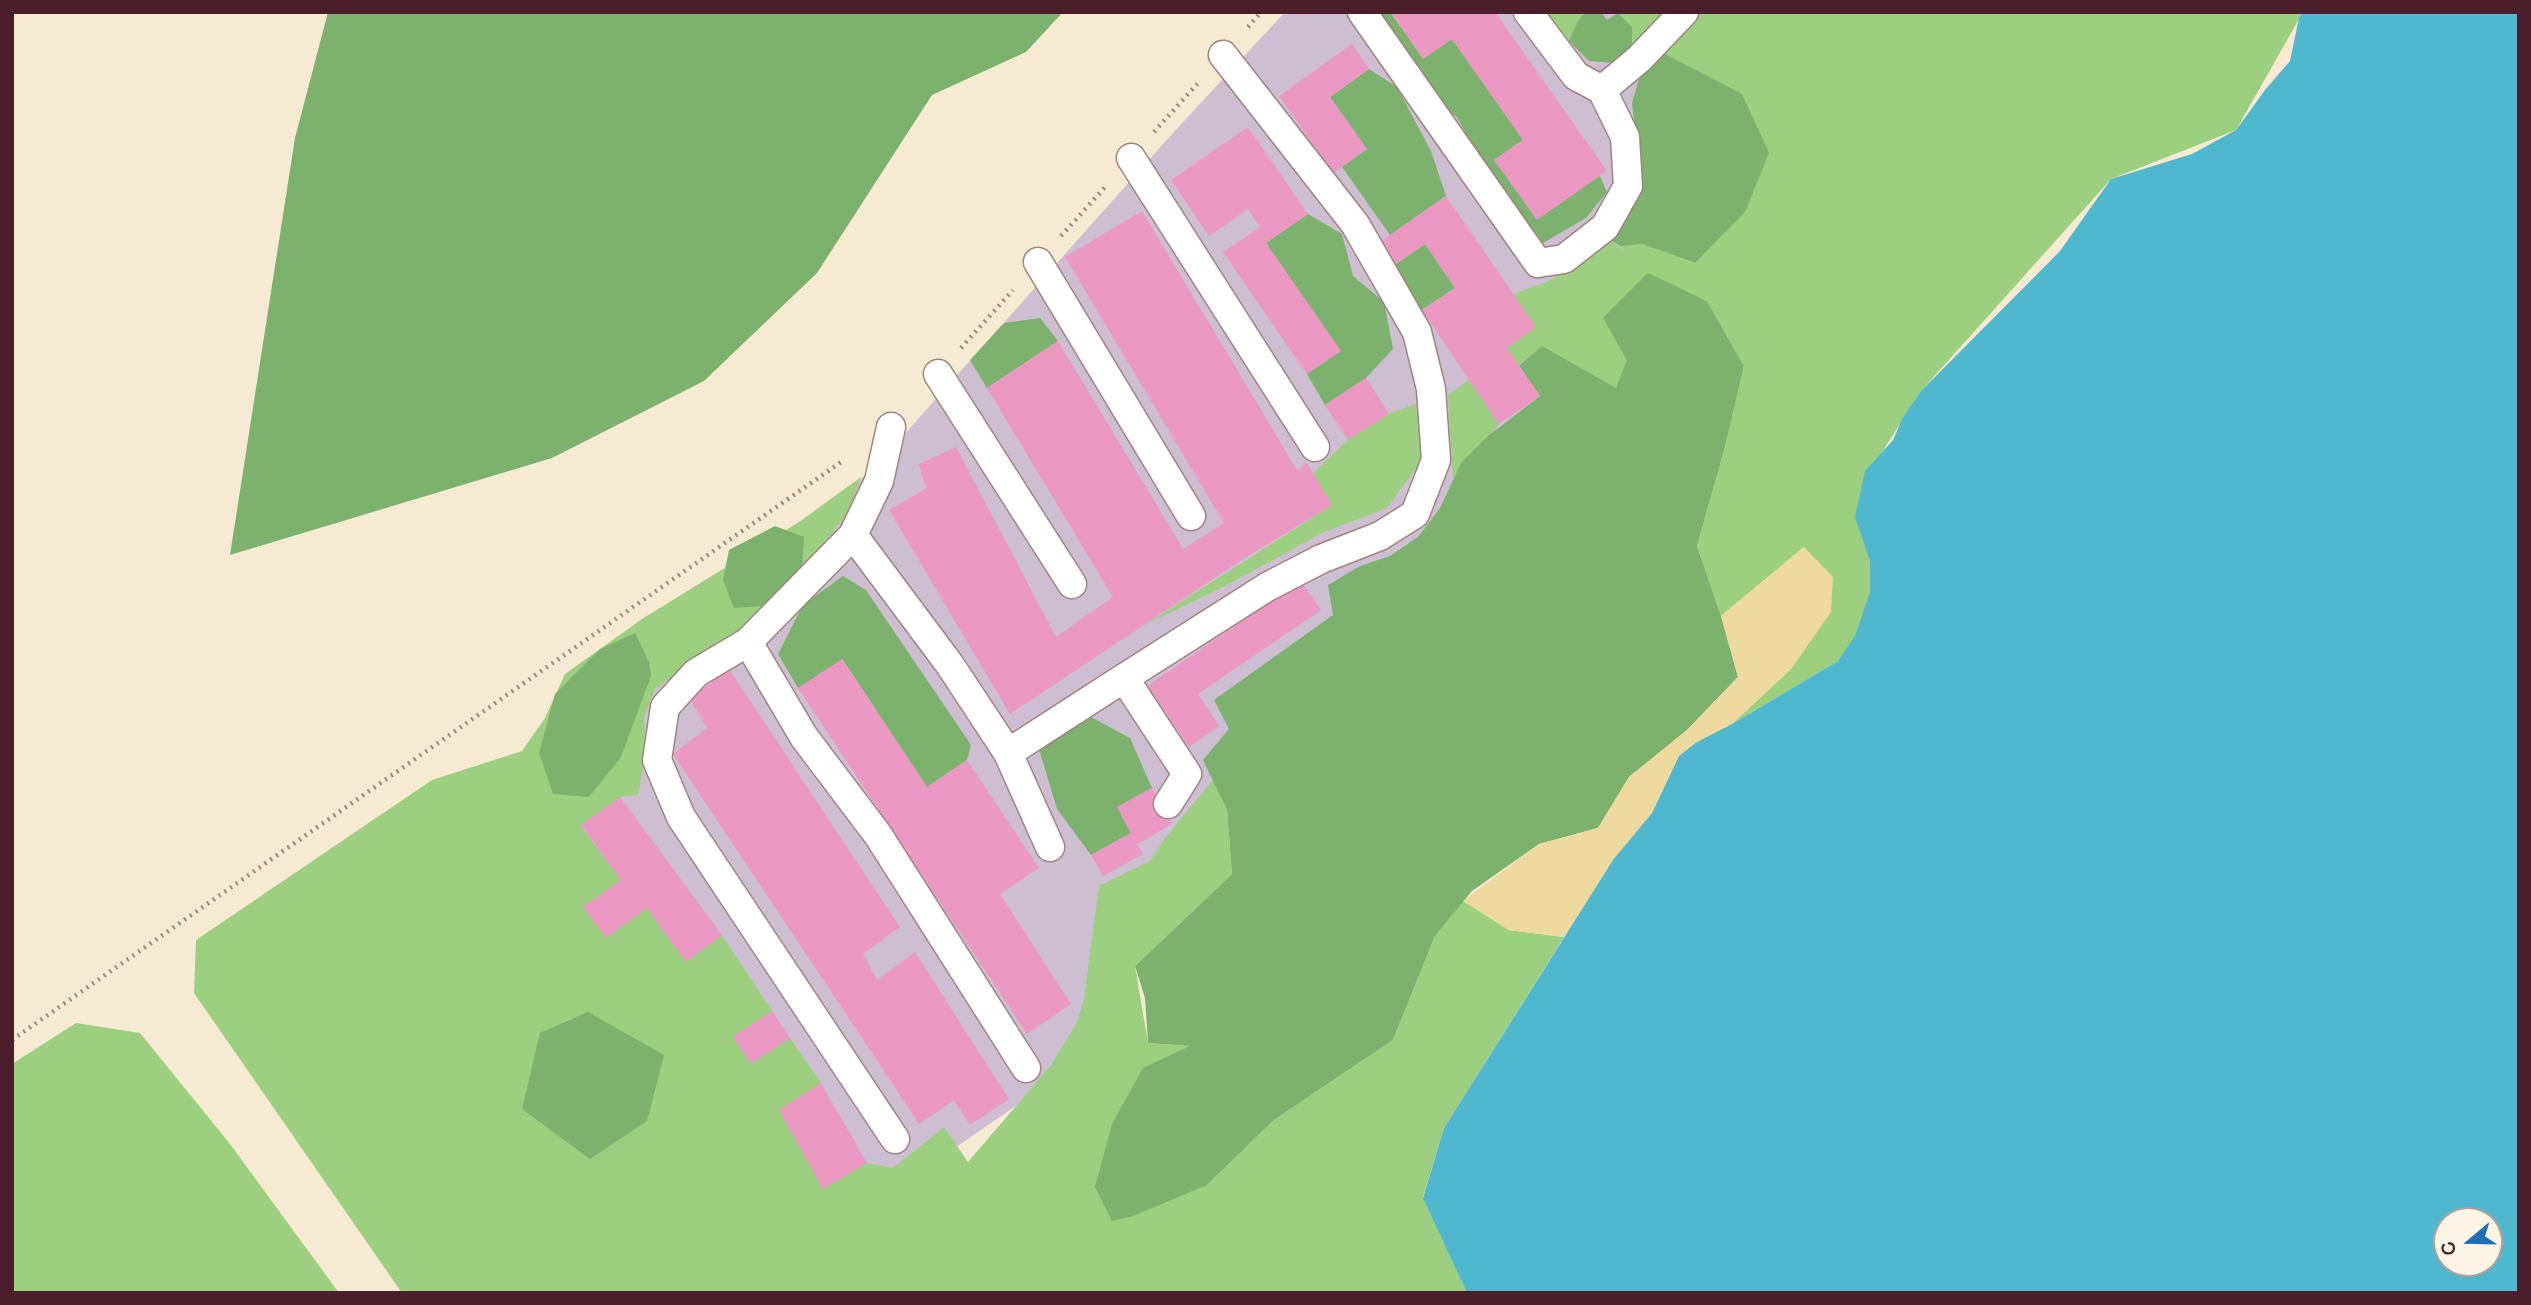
<!DOCTYPE html>
<meta charset="utf-8">
<style>
body{margin:0}
#map{position:relative;width:2531px;height:1305px;overflow:hidden;background:#f7ead2;font-family:"Balsamiq Sans",sans-serif}
canvas{display:block}
.frame{position:absolute;inset:0;border:14px solid #4a1f2b;pointer-events:none}
.north{position:absolute;left:2433px;top:1207px;width:70px;height:70px;box-sizing:border-box;background:#fcf5e5;border:2px solid #b59f9b;border-radius:50%;rotate:251deg;font-size:19px;font-weight:700;line-height:28px;text-align:center;color:#4a1f2b}
.north::after{content:'';display:block;margin:auto;width:24px;height:32px;background:#1f6fb2;clip-path:polygon(50% 0,100% 100%,50% 72%,0 100%)}
</style>
<div id="map">
<canvas width="2531" height="1305"></canvas>
<div class="frame"></div>
<div class="north">С</div>
</div>
<script>
const ctx = document.querySelector('canvas').getContext('2d');
ctx.lineJoin = 'round';
function fillPath(path, color) { ctx.fillStyle = color; ctx.fill(path, 'evenodd'); }
const poly = rows => new Path2D(rows.map(r => 'M' + r).join(''));
function stroke(path, color, width, dash) { ctx.strokeStyle = color; ctx.lineWidth = width; ctx.lineCap = dash ? 'butt' : 'round'; ctx.setLineDash(dash || []); ctx.stroke(path); }
const industrial = poly([
 [1285,12,1732,12,1718,107,1608,368,1482,467,1237,754,1089,1055,802,1254,522,825,902,437,1172,134]
]);
const green = poly([
 [1544,12,1586,12,1578,21,1569,41],
 [1664,12,1654,26,1632,44,1632,27,1618,13],
 [1695,12,2303,12,2236,130,2111,179,1921,391,1863,482,1918,578,1838,661,1732,724,1792,668,1804,547,1721,616,1697,546,1725,447,1744,366,1707,301,1648,274,1627,361,1617,389,1542,346,1519,366,1507,348,1536,327,1513,294,1547,282,1612,241,1624,251,1620,246,1642,244,1695,263,1742,95,1665,54],
 [1469,380,1499,424,1453,478,1448,395],
 [1415,404,1420,423,1422,460,1387,508,1322,533,1231,583,1145,625,1332,505,1313,473,1348,440,1389,414],
 [861,477,848,513,809,561,740,630,655,689,644,718,645,757,638,795,620,797,581,826,621,880,583,907,647,908,686,962,722,935,772,1011,733,1037,751,1064,790,1038,821,1083,779,1110,823,1188,867,1163,893,1168,944,1127,968,1162,1052,1064,1077,1022,1084,999,1099,886,1150,861,1165,838,1213,780,1227,810,1232,874,1135,966,1148,1043,1192,1046,1207,1185,1274,1120,1393,1040,1435,936,1463,901,1509,930,1564,937,1444,1128,1423,1197,1467,1293,402,1293,194,993,196,940,432,780,522,751,545,718,565,674,642,619,799,522],
 [76,1023,140,1033,230,1144,339,1293,12,1293,12,1064]
]);
const forest = poly([
 [328,12,1063,12,1026,52,932,95,817,273,704,381,552,458,230,555,295,138],
 [1372,12,1395,12,1392,15,1423,58,1452,39,1523,140,1494,160,1600,176,1607,192,1586,218,1543,243,1518,214,1487,172,1457,117,1438,105,1417,66,1392,30,1381,27],
 [1586,12,1601,12,1607,20,1618,13,1632,27,1632,44,1613,63,1589,61,1569,41,1578,21],
 [1665,54,1742,94,1769,153,1745,212,1695,263,1642,244,1620,246,1612,241,1640,169,1632,103,1639,79],
 [1369,69,1397,87,1431,151,1446,196,1390,235,1342,167,1367,149,1330,97],
 [1308,214,1342,234,1353,276,1384,302,1393,349,1366,378,1325,405,1307,374,1340,351,1266,243],
 [1425,244,1455,288,1422,310,1406,298,1393,266],
 [1648,273,1707,301,1744,366,1725,447,1697,546,1721,616,1738,677,1687,730,1629,777,1598,828,1539,844,1472,891,1435,936,1393,1040,1274,1120,1207,1185,1133,1216,1112,1221,1095,1187,1112,1124,1143,1068,1190,1046,1148,1043,1145,998,1135,966,1232,874,1227,810,1203,760,1229,729,1214,700,1333,615,1328,585,1360,566,1390,556,1418,537,1440,508,1461,463,1488,436,1540,396,1519,366,1542,346,1616,388,1627,360,1603,318],
 [1040,318,1058,341,987,388,970,360,1004,323],
 [775,526,804,537,802,568,763,606,734,608,723,580,729,550],
 [843,576,866,590,971,745,967,760,927,787,843,660,798,688,778,654,803,605],
 [635,633,649,662,651,676,621,757,589,797,553,794,539,753,555,694,600,649],
 [1091,717,1130,738,1152,788,1117,807,1131,833,1091,855,1057,809,1039,749],
 [588,1012,664,1055,647,1121,590,1159,522,1109,540,1033]
]);
const sand = poly([
 [1804,547,1833,577,1831,612,1792,668,1732,724,1679,756,1652,813,1564,937,1509,930,1463,901,1539,844,1598,828,1629,777,1687,730,1738,677,1721,616]
]);
const water = poly([
 [2303,12,2519,12,2519,1293,1467,1293,1423,1198,1444,1128,1613,860,1652,813,1679,756,1697,742,1732,724,1838,661,1855,636,1870,592,1870,561,1855,517,1865,471,1893,440,1902,419,1921,391,2060,251,2111,179,2192,154,2236,130,2265,90,2290,61,2299,18],
 [2447,1221,2489,1221,2489,1263,2447,1263]
]);
const building = poly([
 [1395,12,1495,12,1607,171,1537,220,1494,160,1523,140,1452,39,1423,59,1392,14],
 [1352,44,1369,69,1330,97,1367,149,1333,173,1279,96],
 [1248,127,1308,214,1266,243,1341,351,1307,374,1223,252,1260,227,1248,209,1209,236,1171,180],
 [1446,196,1536,327,1507,348,1540,396,1499,424,1422,310,1455,288,1425,244,1393,266,1377,244],
 [1142,211,1297,470,1307,463,1332,505,1245,558,1010,714,889,510,926,489,919,464,956,447,1056,637,1113,597,987,388,1058,341,1183,549,1224,523,1065,257],
 [1366,378,1389,414,1348,440,1325,405],
 [1301,581,1321,610,1198,694,1219,726,1189,747,1147,686],
 [842,659,927,787,967,760,1039,868,1000,894,1071,1004,1027,1034,798,688],
 [729,669,900,927,863,954,877,980,915,952,1009,1099,970,1125,954,1100,919,1124,673,754,707,728,690,699],
 [1152,788,1172,824,1137,844,1143,854,1103,876,1091,855,1131,833,1117,807],
 [620,797,722,935,686,962,647,908,606,938,583,907,621,880,581,825],
 [772,1011,790,1038,751,1064,733,1037],
 [821,1083,867,1163,823,1189,779,1110]
]);
const path = poly([
 [1248,27,1261,12],
 [1154,132,1198,83],
 [1061,236,1107,185],
 [961,348,1013,290],
 [12,1040,844,460]
]);
const lane = poly([
 [1362,12,1538,263,1564,259,1605,227,1628,186,1625,137,1602,90,1576,76,1528,12],
 [1602,90,1639,59,1684,12],
 [1131,158,1315,447],
 [1038,262,1191,516],
 [938,374,1072,584],
 [891,427,879,481,853,535,748,642,696,673,665,707,657,760,681,817,895,1139],
 [853,535,950,665,1008,753,1050,847],
 [748,642,804,737,878,835,1026,1068],
 [1124,678,1267,587,1321,559,1380,536,1415,514,1436,460,1431,389,1417,332,1355,224,1223,55],
 [1008,753,1124,678,1187,774,1168,804]
]);
fillPath(industrial, '#cebed1');
fillPath(green, '#9ccf7f');
fillPath(forest, '#7db26e');
fillPath(sand, '#eeda9e');
fillPath(water, '#50b8ce');
fillPath(building, '#eb99c3');
stroke(lane, '#a0847e', 31);
stroke(path, '#a0847e', 4.5, [2, 5]);
stroke(lane, '#fff', 28);
</script>
